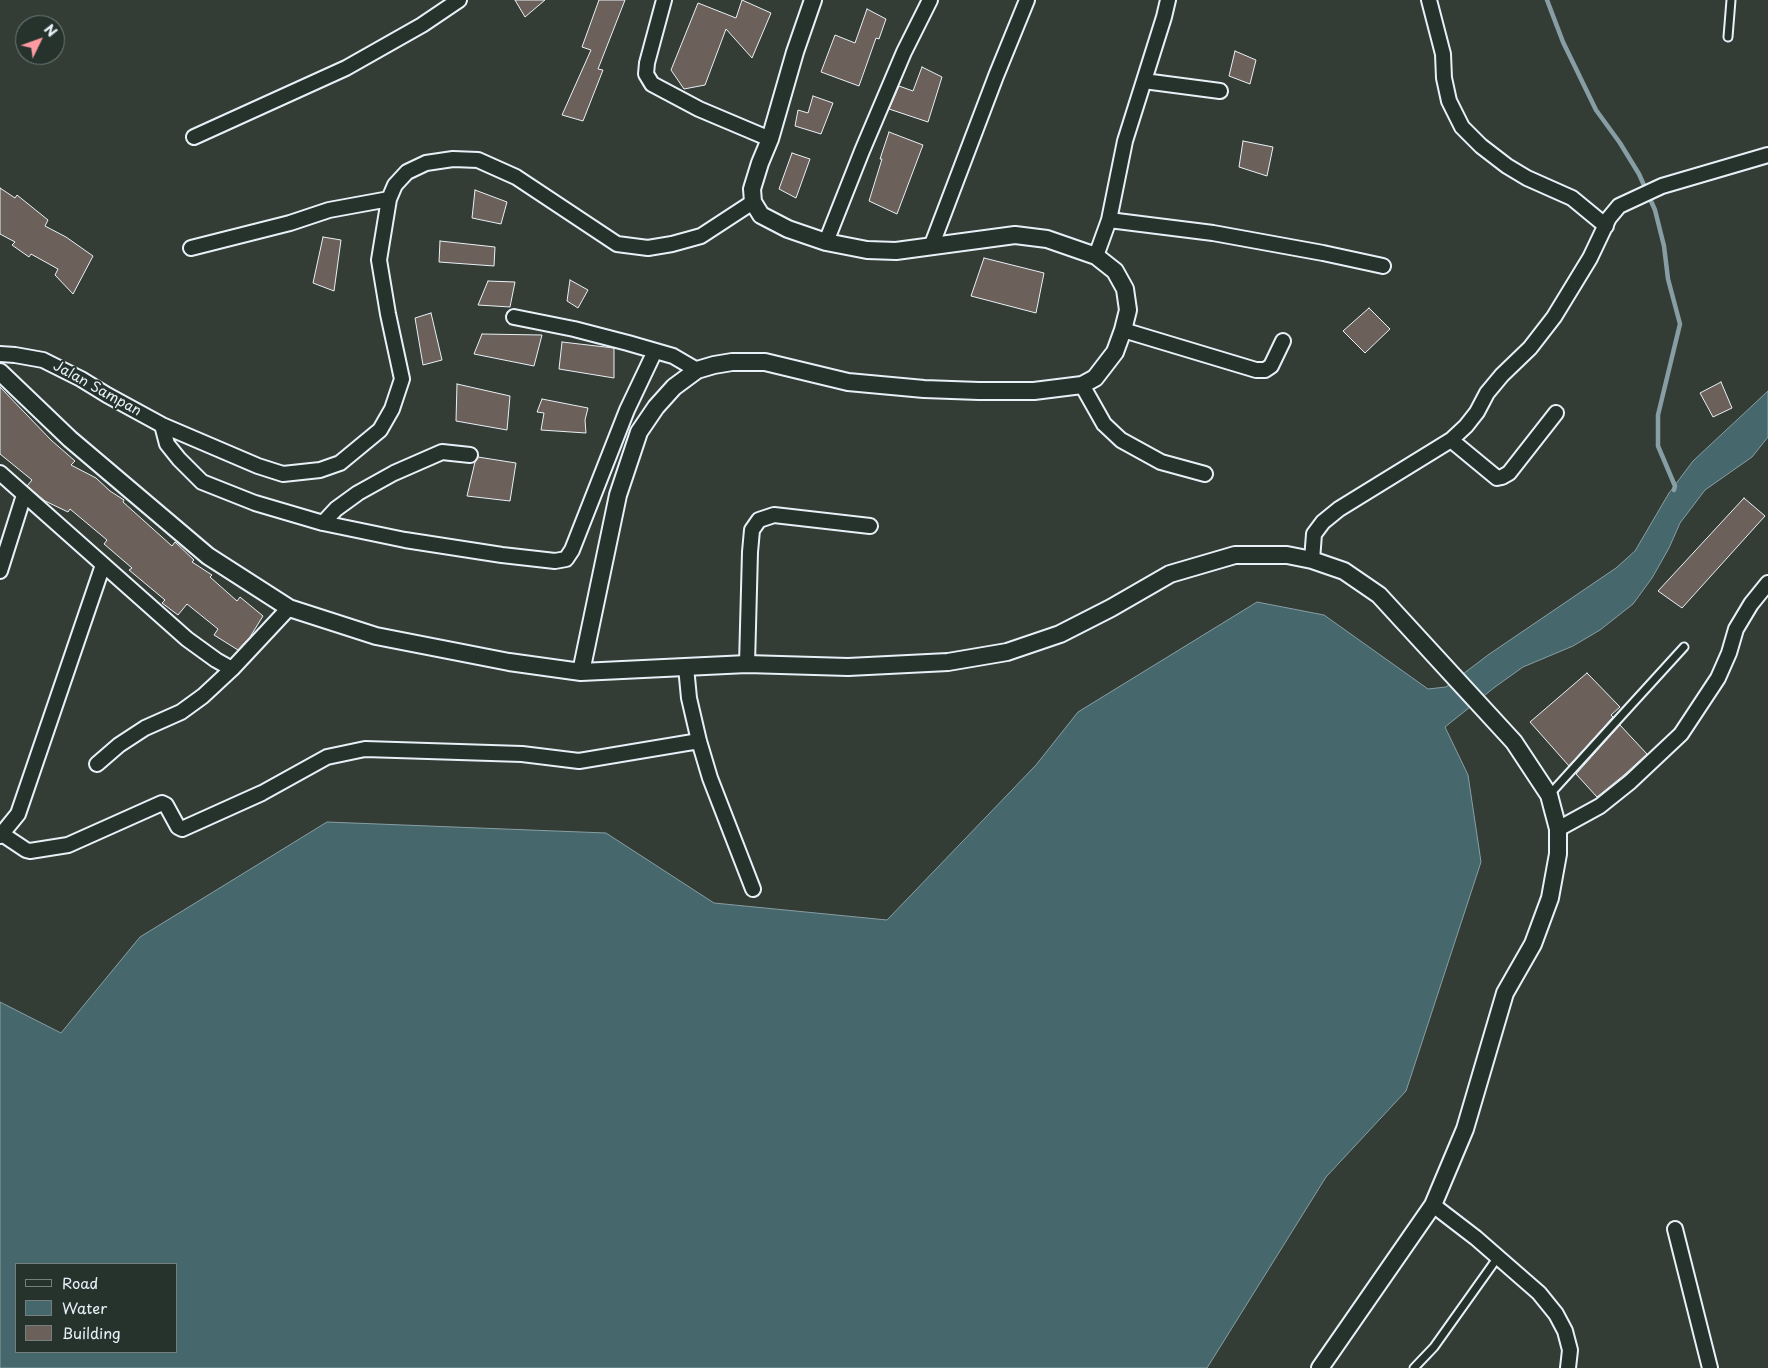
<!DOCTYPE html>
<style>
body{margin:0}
#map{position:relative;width:1768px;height:1368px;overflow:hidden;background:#343c36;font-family:"Playpen Sans",sans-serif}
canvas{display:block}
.legend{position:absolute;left:15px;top:1263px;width:162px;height:90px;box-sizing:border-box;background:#26332d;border:1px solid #747f7e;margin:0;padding:6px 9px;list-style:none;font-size:15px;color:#e8f1f8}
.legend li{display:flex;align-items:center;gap:10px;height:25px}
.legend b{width:25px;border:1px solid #747f7e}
.north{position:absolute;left:15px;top:15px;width:50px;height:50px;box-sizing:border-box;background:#26332d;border:1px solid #747f7e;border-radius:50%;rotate:48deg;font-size:14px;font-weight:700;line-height:20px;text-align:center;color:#e8f1f8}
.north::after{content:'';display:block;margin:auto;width:18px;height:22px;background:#ff9aa2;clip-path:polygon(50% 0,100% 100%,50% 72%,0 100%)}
</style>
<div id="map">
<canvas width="1768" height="1368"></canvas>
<ul class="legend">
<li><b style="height:6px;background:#26332d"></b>Road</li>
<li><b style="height:14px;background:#46686c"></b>Water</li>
<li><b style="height:14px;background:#6c605a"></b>Building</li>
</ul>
<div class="north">N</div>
</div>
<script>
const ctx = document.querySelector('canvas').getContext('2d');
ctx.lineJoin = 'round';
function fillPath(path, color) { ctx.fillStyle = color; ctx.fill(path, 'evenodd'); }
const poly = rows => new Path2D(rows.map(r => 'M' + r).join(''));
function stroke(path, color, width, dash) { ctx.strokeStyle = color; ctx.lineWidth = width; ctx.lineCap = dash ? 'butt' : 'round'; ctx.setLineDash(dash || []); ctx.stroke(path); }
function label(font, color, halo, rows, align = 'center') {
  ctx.font = font + ' "Playpen Sans",sans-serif'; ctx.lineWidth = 4; ctx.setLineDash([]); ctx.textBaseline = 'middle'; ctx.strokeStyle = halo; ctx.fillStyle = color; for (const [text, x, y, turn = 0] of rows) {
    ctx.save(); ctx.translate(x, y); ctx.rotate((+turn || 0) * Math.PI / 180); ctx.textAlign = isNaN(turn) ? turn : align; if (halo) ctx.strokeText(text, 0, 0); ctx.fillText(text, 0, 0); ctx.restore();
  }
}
const water = poly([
 [1768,391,1768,437,1752,457,1705,490,1680,523,1669,548,1652,578,1633,604,1600,630,1573,646,1523,667,1495,687,1445,727,1468,775,1481,862,1406,1091,1326,1177,1207,1368,0,1368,0,1002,61,1033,140,937,327,822,606,833,714,903,887,920,1036,765,1078,712,1257,602,1324,615,1428,689,1446,687,1488,655,1616,568,1635,551,1669,493,1693,461,1768,391],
 [16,1264,176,1264,176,1352,16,1352,16,1264]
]);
const stream = poly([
 [1547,0,1563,42,1596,110,1620,143,1639,174,1655,210,1664,246,1668,279,1680,324,1658,415,1658,446,1675,486,1674,490]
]);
const building = poly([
 [515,0,545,0,525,17,515,0],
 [599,0,625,0,598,69,603,70,583,121,562,115,591,50,582,47,599,0],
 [742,0,771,13,752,58,726,29,705,85,684,89,671,70,698,3,736,18,742,0],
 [867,9,886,19,879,39,876,38,859,86,821,72,835,35,855,43,867,9],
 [1235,51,1256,60,1250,84,1229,76,1235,51],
 [922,67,942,77,928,122,889,109,899,86,913,91,922,67],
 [813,96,833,103,821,134,795,126,798,110,808,113,813,96],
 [889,132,923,145,897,214,869,201,882,159,880,159,889,132],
 [1243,141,1273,147,1267,176,1239,167,1243,141],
 [792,153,810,159,796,198,779,189,792,153],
 [0,188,15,198,17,195,48,220,45,226,66,237,93,256,73,294,55,275,58,269,31,254,29,257,12,245,15,242,0,234,0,188],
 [475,190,507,202,501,224,472,218,475,190],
 [323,237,341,240,334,291,313,283,323,237],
 [440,241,495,247,494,266,439,262,440,241],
 [984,258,1044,273,1036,313,971,296,984,258],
 [570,280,588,290,578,308,567,301,570,280],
 [488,281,515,282,510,307,478,305,488,281],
 [1369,308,1390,329,1365,353,1343,331,1369,308],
 [431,313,442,360,423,365,415,318,431,313],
 [482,334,542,335,534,366,474,354,482,334],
 [562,342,614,348,614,378,559,369,562,342],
 [1721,382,1732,408,1713,417,1700,393,1721,382],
 [457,384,510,396,507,430,456,421,457,384],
 [0,387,51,440,75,461,71,465,96,478,110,491,124,500,123,502,172,546,175,542,194,560,192,562,212,575,210,577,237,601,240,597,263,616,250,637,238,650,214,635,218,629,187,604,178,615,162,603,165,600,129,570,132,568,104,544,107,540,70,509,68,512,45,501,27,486,32,480,0,454,0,387],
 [542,399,588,408,585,420,586,433,541,430,544,413,537,412,542,399],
 [478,457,516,463,510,501,467,496,475,462,478,457],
 [1744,498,1765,516,1682,608,1658,591,1744,498],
 [1587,673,1620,707,1611,715,1613,717,1569,766,1530,722,1587,673],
 [1620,725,1647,754,1624,775,1597,797,1576,774,1620,725]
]);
const service = poly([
 [1728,37,1731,0],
 [1550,794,1684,647],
 [1414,1368,1434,1347,1498,1257]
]);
const minor = poly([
 [664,0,647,63,646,74,652,84,699,109,770,139],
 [1429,0,1443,54,1444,78,1449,101,1462,127,1481,146,1507,166,1527,178,1572,198,1606,226],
 [1144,81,1220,91],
 [194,137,346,68,422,25,459,0],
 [1109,220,1213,233,1323,253,1383,266],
 [826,242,862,151,904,52,930,0],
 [931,247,996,76,1027,0],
 [191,248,290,223,329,210,389,199],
 [1096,256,1109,220,1125,141,1164,17,1168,0],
 [514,317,574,329,628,343,673,356,697,370],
 [1123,330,1256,370,1265,370,1271,366,1283,341],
 [0,354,15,355,43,360,81,379,107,395,162,425,258,466,283,474,320,470,340,463,380,430,392,409,402,379,388,314,379,260,389,199,395,185,407,172,426,163,453,159,478,160,516,177,617,244,648,248,672,244,701,236,753,202],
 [1082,385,1104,424,1121,440,1161,462,1205,474],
 [162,425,167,444,179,459,202,482,255,503,323,523,405,540,502,555,555,561,566,559,572,550,627,410,655,351],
 [1451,440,1497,478,1502,477,1509,473,1556,413],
 [0,473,187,639,216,660,232,669,289,608],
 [323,523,336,509,358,493,394,473,442,452,470,455],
 [1312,560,1314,534,1323,522,1339,509,1451,440,1466,426,1477,412,1487,393,1502,375,1530,348,1554,317,1590,258,1609,218,1619,206,1662,186,1768,155],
 [0,571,24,495],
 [747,664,750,552,752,530,759,520,774,515,870,526],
 [686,667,689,698,699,741,710,778,753,889],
 [97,764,119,745,145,728,181,712,203,696,232,669],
 [1558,829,1600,806,1630,782,1681,734,1718,678,1729,653,1736,629,1751,604,1768,583],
 [2,834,26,850,30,851,68,845,162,803,166,805,178,827,182,829,262,793,327,757,365,749,522,754,579,761,699,741],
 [0,836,18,814,103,565],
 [1433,1205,1476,1238,1539,1293,1556,1314,1565,1331,1570,1350,1568,1368],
 [1675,1229,1710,1368]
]);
const tertiary = poly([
 [0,372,70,439,208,556,289,608,376,636,509,662,581,672,747,664,848,667,948,662,1007,652,1060,634,1111,608,1170,574,1235,555,1287,555,1312,560,1344,571,1379,595,1514,742,1549,795,1558,829,1558,854,1550,898,1533,944,1505,993,1465,1129,1433,1205,1320,1368],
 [581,672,618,495,639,432,656,407,674,387,697,370,714,365,732,362,765,362,848,382,924,389,979,391,1034,391,1082,385,1095,378,1115,352,1123,330,1128,310,1125,289,1115,271,1096,256,1047,239,1015,235,896,251,867,250,826,242,788,229,761,215,753,202,752,189,760,163,770,139,795,52,813,0]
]);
const streetNames = [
 ["Jalan Sampan",97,389,29]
];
fillPath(water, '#46686c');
stroke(water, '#879fa4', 1);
stroke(stream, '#879fa4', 4.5);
fillPath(building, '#6c605a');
stroke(building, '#e8f1f8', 1);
stroke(service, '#e8f1f8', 11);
stroke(minor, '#e8f1f8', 18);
stroke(tertiary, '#e8f1f8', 20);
stroke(service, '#26332d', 7);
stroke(minor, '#26332d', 14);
stroke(tertiary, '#26332d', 16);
label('14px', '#e8f1f8', '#26332d', streetNames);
</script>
